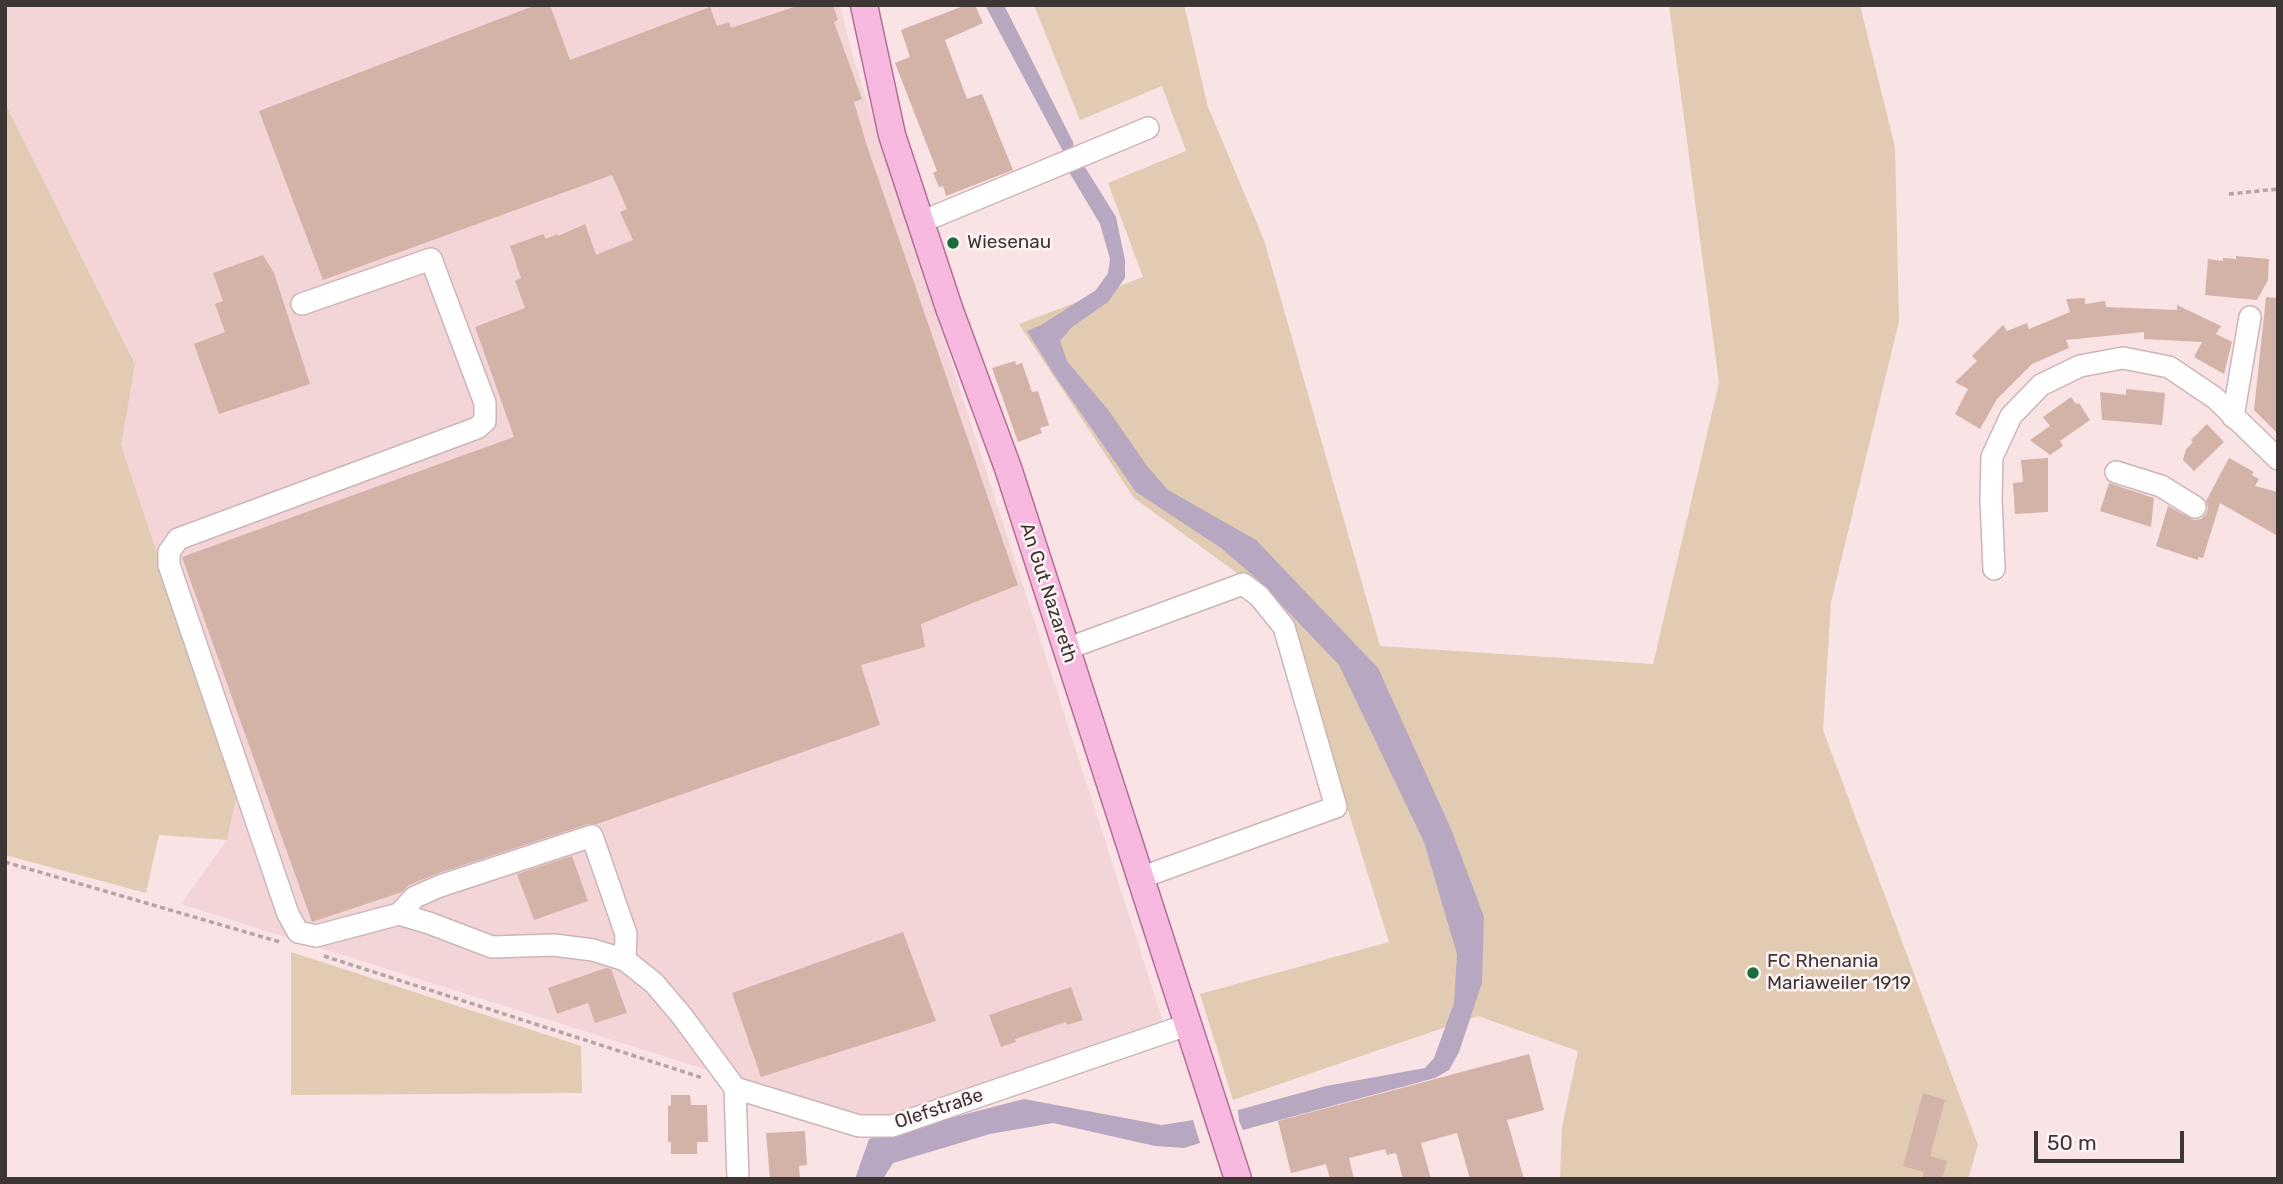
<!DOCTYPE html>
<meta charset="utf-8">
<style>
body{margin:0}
#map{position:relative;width:2283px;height:1184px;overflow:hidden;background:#fae3e5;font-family:Rubik,sans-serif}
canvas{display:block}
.frame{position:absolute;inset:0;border:7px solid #3e3535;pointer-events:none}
.scale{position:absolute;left:2034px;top:1131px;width:150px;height:32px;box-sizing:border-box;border:4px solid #3e3535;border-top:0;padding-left:9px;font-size:21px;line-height:24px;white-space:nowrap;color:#3e3535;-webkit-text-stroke:5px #fef4f5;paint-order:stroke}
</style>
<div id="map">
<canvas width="2283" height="1184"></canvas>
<div class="frame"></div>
<div class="scale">50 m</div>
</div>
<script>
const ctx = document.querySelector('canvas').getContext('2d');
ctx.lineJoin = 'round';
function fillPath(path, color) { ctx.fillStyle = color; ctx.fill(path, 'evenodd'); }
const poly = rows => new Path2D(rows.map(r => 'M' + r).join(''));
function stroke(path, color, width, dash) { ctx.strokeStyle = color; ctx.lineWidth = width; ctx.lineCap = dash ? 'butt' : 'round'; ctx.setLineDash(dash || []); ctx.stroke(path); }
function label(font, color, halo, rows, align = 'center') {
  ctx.font = font + ' Rubik,sans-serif'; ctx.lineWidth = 5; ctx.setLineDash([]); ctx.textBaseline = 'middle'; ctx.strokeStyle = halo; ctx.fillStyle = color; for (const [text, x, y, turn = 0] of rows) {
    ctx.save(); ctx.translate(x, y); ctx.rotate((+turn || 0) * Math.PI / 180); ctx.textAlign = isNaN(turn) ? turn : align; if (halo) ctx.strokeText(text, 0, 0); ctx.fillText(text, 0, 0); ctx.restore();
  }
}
const built = poly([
 [5,5,840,5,852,54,1164,1024,892,1119,860,1118,181,904,227,840,178,619,120,445,135,363,5,103]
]);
const green = poly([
 [1034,5,1184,5,1208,107,1264,240,1380,646,1653,664,1719,383,1669,5,1860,5,1895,147,1899,321,1831,602,1823,730,1978,1145,1968,1179,1560,1179,1562,1127,1578,1051,1478,1016,1233,1100,1200,994,1389,942,1290,624,1266,594,1134,498,1019,324,1143,277,1108,183,1186,151,1162,86,1080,120],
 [5,103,135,364,121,445,237,793,227,840,159,835,146,893,5,855],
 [291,952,581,1046,582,1093,291,1095]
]);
const water = poly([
 [985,5,1004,5,1073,142,1074,151,1065,155],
 [1085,167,1116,217,1125,260,1125,278,1108,302,1072,327,1060,341,1067,361,1109,411,1147,466,1168,490,1256,540,1378,668,1451,829,1484,917,1482,983,1459,1052,1449,1070,1435,1078,1243,1130,1239,1121,1238,1110,1326,1086,1425,1068,1434,1058,1454,1003,1457,954,1424,842,1339,665,1256,578,1221,548,1136,492,1055,376,1027,331,1041,325,1096,290,1108,273,1110,259,1100,224,1069,172],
 [1024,1099,1162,1125,1193,1120,1200,1143,1184,1148,1155,1146,1053,1123,990,1134,893,1163,883,1179,855,1179,869,1139]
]);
const building = poly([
 [536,5,550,5,570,60,710,7,717,26,729,22,731,28,800,5,833,5,838,20,834,22,862,99,854,102,867,146,1018,585,921,624,925,647,861,665,880,725,597,824,588,824,436,874,409,885,402,892,312,922,182,557,514,437,475,327,525,308,515,281,521,278,510,246,543,234,546,239,557,234,558,236,585,224,596,255,633,240,620,212,627,209,612,175,323,280,259,111],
 [966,5,975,5,983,23,945,40,967,99,982,94,1013,170,946,196,943,186,939,187,933,173,937,171,895,63,910,57,901,30],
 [263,255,274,273,310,384,219,414,194,344,225,332,215,304,223,301,213,273],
 [2236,256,2269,259,2268,280,2257,300,2205,295,2208,259,2223,261,2223,258,2236,259],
 [2266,297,2278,298,2278,434,2254,410],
 [2085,298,2085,304,2105,301,2106,307,2177,310,2177,305,2221,326,2216,334,2232,342,2224,374,2194,357,2202,342,2144,339,2144,332,2066,340,2069,348,2032,364,1997,399,1980,429,1955,414,1968,389,1955,382,1977,361,1972,356,2003,325,2007,331,2027,323,2029,329,2070,312,2066,299],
 [1015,361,1016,365,1022,363,1032,392,1038,391,1049,425,1040,428,1042,433,1018,442,992,368],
 [2126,389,2165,393,2162,425,2102,420,2100,392,2126,395],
 [2071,397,2076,404,2079,403,2090,420,2060,441,2063,446,2050,455,2030,440,2050,426,2043,417],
 [2207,424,2224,442,2194,471,2183,460,2186,449,2193,442,2191,440],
 [2048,458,2048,512,2015,514,2013,483,2023,482,2021,460],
 [2229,458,2254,472,2252,475,2259,479,2255,486,2278,492,2278,536,2220,503,2203,558,2198,557,2198,560,2156,546,2168,506,2194,520,2201,519,2206,514,2208,508,2206,501],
 [2109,483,2154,498,2151,527,2100,511],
 [572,856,588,901,534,920,517,874],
 [903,932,936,1021,761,1077,732,993],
 [606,968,611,969,627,1013,595,1023,588,1003,557,1014,548,988],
 [1071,987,1083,1020,1067,1025,1066,1022,1015,1039,1016,1042,1001,1047,989,1015],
 [1529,1054,1544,1110,1507,1120,1524,1179,1470,1179,1457,1133,1421,1143,1431,1179,1403,1179,1396,1153,1387,1155,1385,1149,1349,1158,1354,1179,1330,1179,1326,1164,1291,1173,1278,1121],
 [1923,1093,1945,1100,1930,1156,1947,1161,1942,1179,1922,1179,1924,1172,1903,1166],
 [671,1095,690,1095,691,1105,707,1105,708,1142,697,1142,697,1154,671,1154,671,1142,668,1142,668,1106,671,1105],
 [805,1131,807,1165,799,1166,800,1179,770,1179,766,1133]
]);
const path = poly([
 [2229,194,2278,189],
 [5,862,280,942],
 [324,956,703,1078]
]);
const minor = poly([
 [921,222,1148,128],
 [302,304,431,259,485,403,485,421,477,428,178,539,169,552,169,565,288,914,298,932,316,936,399,914,429,923,492,947,554,945,593,950,625,960,654,983,682,1016,735,1088],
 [2233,417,2250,317],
 [2116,472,2161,486,2195,507],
 [1994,569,1991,499,1992,457,2011,416,2041,385,2080,366,2123,358,2169,367,2215,398,2278,459],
 [1066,649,1243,584,1259,596,1284,627,1336,807,1140,878],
 [399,914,415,897,440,886,592,836,626,934,625,960],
 [738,1179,735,1088,859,1126,892,1126,1187,1025]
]);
const major = poly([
 [864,5,892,135,949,308,1008,468,1238,1179]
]);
const markers = [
 [953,243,7,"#1b6c3d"],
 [1753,973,7,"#1b6c3d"]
];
const poiNames = [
 ["Wiesenau",967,243],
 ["FC Rhenania",1767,962],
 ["Mariaweiler 1919",1767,984]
];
const streetNames = [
 ["An Gut Nazareth",1048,593,72],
 ["Olefstraße",939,1109,-18]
];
fillPath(built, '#f4d5d7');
fillPath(green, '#e1cbb3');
fillPath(water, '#b8a7c1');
fillPath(building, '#d3b2a7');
stroke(minor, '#ccb5b7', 24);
stroke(major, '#b46d96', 29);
stroke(path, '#b6a4a5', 3.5, [5, 3.5]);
stroke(minor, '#fff', 21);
stroke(major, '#f8b9e0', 26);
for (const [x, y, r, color] of markers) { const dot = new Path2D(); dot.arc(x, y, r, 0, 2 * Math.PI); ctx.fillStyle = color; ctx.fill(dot); stroke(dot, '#fef4f5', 2.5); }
label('19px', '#3e3535', '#fef4f5', poiNames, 'left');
label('19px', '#3e3535', '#fef4f5', streetNames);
</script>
